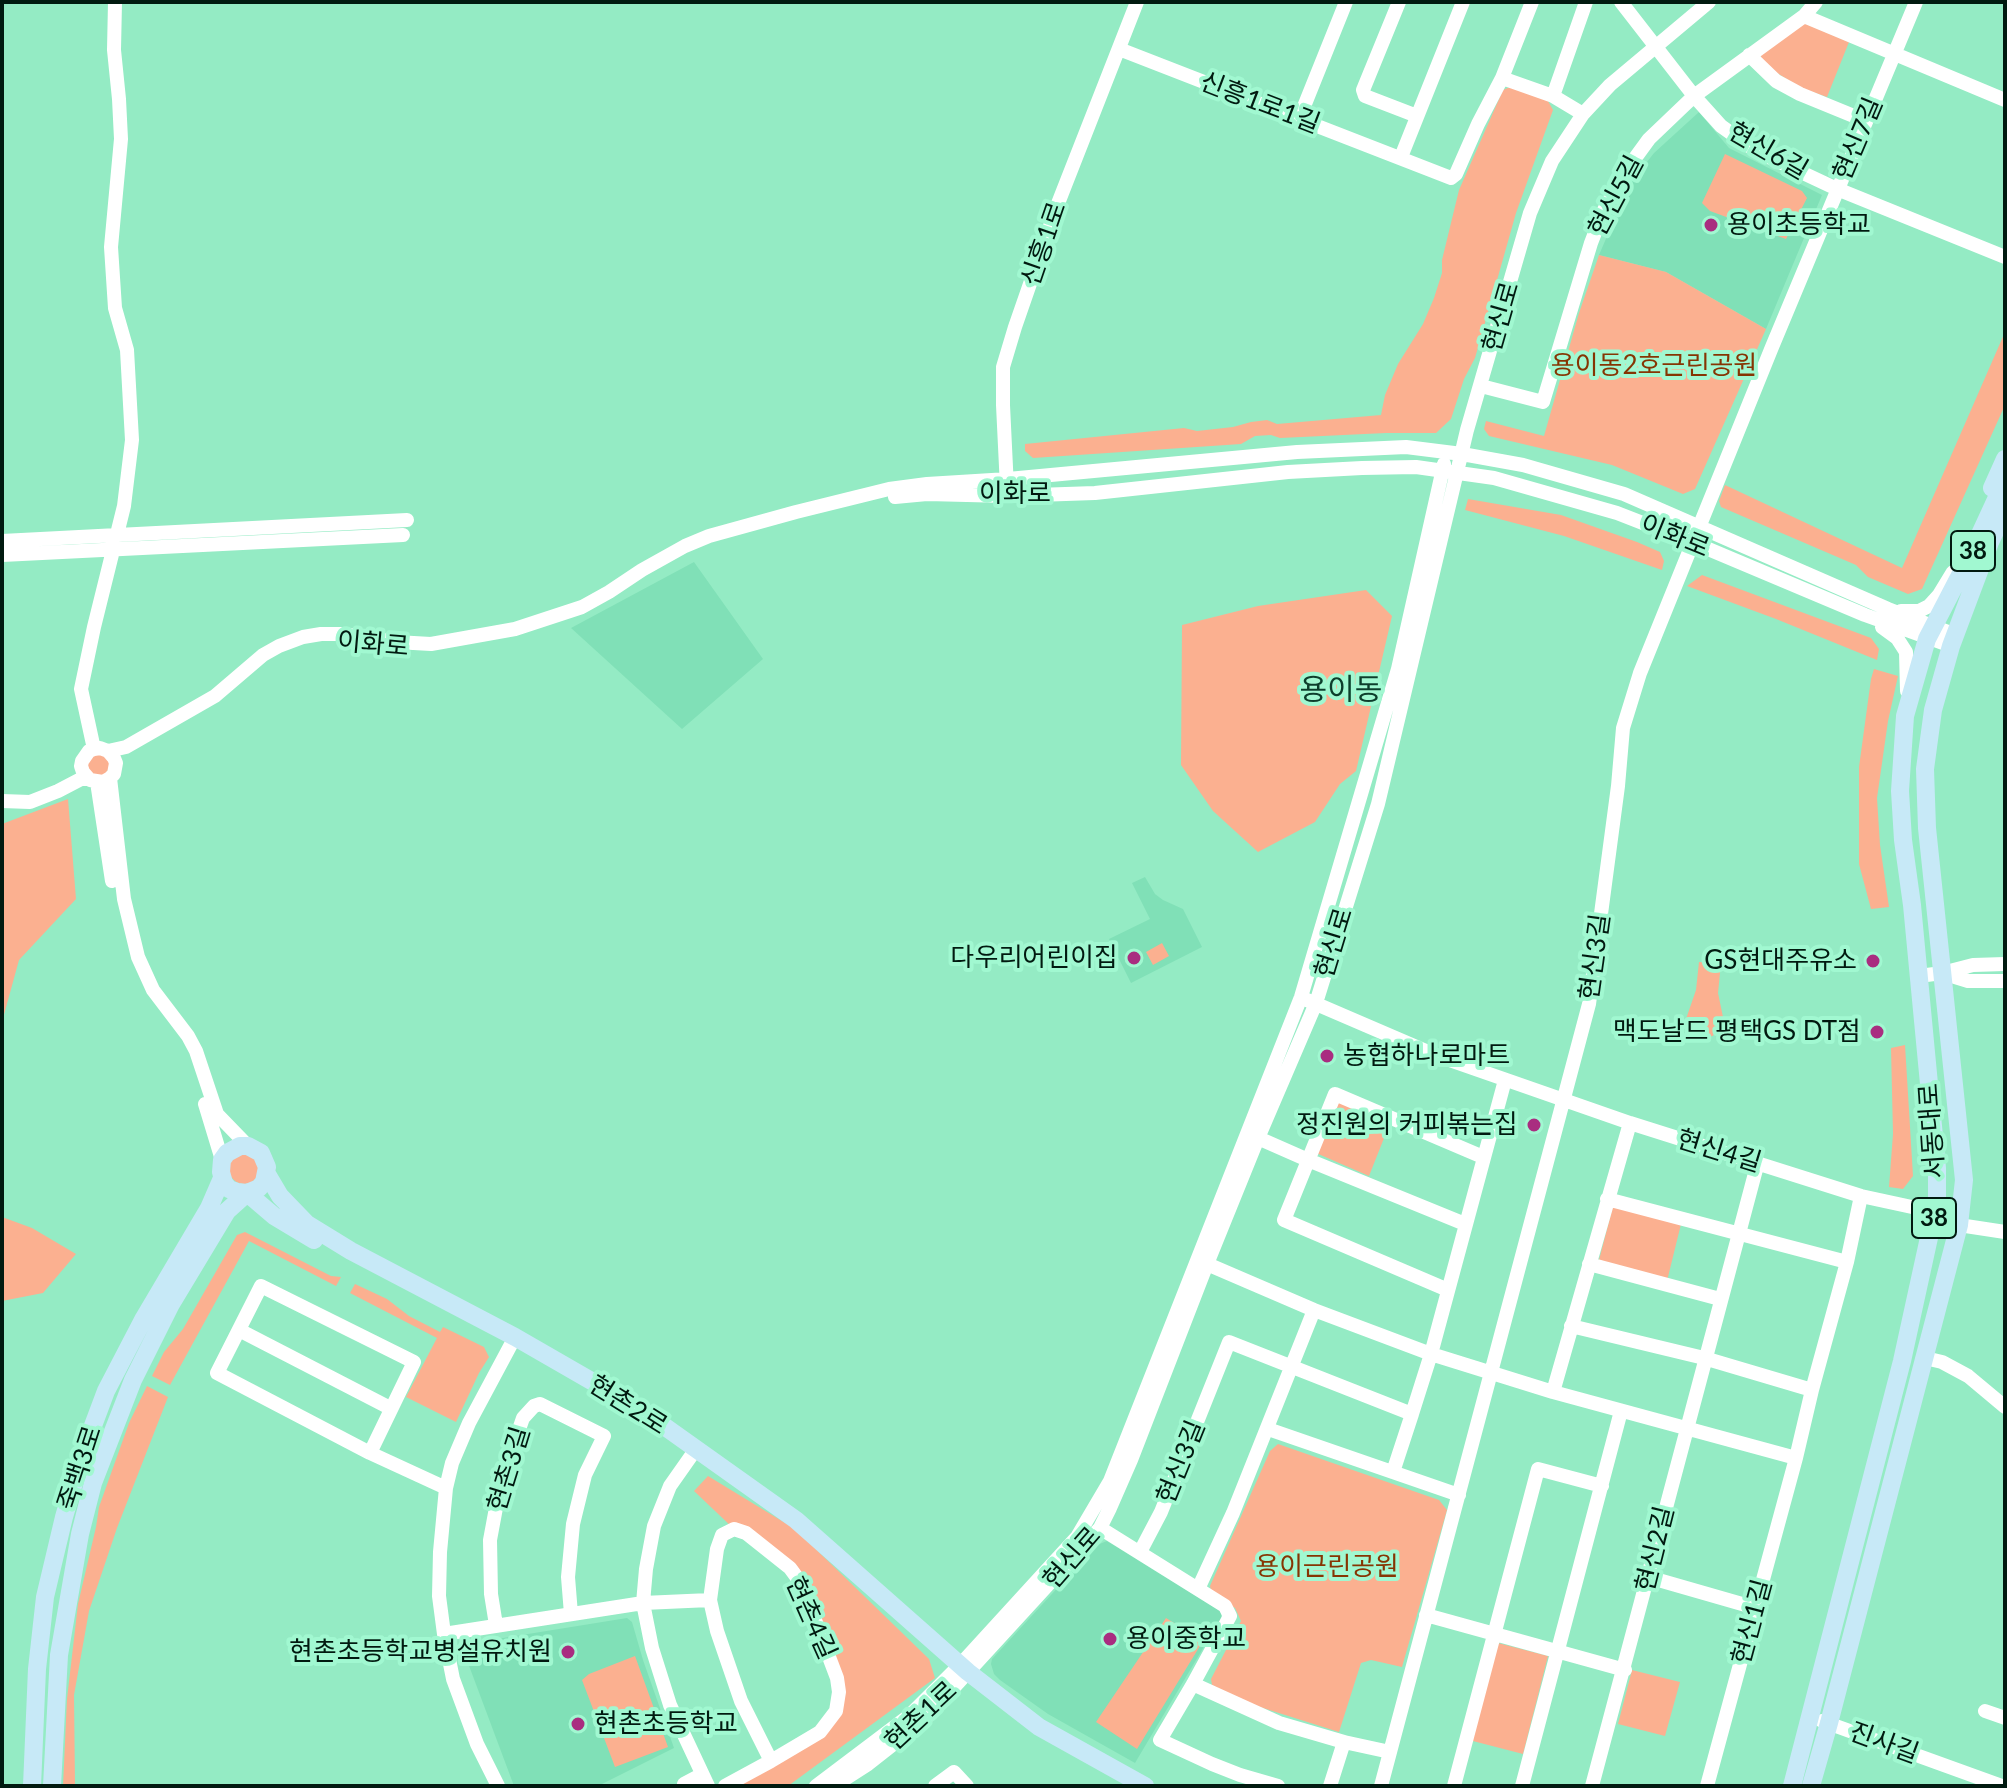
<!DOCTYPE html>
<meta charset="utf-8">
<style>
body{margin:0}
#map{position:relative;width:2007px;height:1788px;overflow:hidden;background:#94ebc4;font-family:Lato,sans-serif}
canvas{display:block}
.frame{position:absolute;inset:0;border:4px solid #011a10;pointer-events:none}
</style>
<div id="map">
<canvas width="2007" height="1788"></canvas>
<div class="frame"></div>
</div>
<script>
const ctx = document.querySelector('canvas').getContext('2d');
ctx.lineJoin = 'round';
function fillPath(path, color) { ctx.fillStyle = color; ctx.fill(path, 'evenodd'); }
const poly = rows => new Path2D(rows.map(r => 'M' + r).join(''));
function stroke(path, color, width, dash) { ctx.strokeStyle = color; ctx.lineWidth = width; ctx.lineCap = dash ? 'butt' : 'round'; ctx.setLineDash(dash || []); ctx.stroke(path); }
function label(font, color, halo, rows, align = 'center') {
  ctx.font = font + ' Lato,"Noto Sans KR",sans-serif'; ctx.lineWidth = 8; ctx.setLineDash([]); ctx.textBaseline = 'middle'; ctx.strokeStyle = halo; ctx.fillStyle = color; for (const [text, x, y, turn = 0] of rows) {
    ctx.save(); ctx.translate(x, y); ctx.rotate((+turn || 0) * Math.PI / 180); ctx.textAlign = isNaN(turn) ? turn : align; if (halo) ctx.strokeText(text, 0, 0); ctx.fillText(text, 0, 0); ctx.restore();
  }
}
const built = poly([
 [1699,112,1729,148,1822,195,1766,329,1666,272,1599,255,1629,185,1654,153],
 [694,562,763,659,682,729,571,628],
 [1145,877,1155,894,1163,900,1183,909,1202,947,1131,983,1109,939,1150,919,1132,883],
 [1107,1541,1220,1611,1221,1614,1221,1618,1135,1763,1048,1714,1000,1680,994,1674,991,1664,992,1659,1097,1545],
 [627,1618,632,1622,643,1660,674,1748,598,1786,514,1786,468,1663,466,1644]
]);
const green = poly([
 [1804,23,1849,42,1827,97,1801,88,1777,73,1761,60,1761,54],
 [1510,87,1548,101,1553,110,1516,213,1475,358,1464,379,1451,419,1436,433,1386,433,1280,438,1271,435,1255,436,1241,444,1033,458,1025,451,1025,444,1184,428,1197,431,1233,427,1251,422,1267,420,1277,424,1381,415,1385,395,1398,364,1423,324,1434,298,1442,273,1442,260,1459,190,1503,90],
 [1725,154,1802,191,1807,198,1786,239,1710,211,1702,203],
 [1599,255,1666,272,1766,329,1695,489,1683,494,1612,465,1489,436,1484,429,1486,421,1544,436,1579,313],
 [2005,332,2005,405,1922,589,1908,594,1868,577,1856,565,1721,507,1719,501,1725,485,1902,568],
 [1468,499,1561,515,1637,542,1660,552,1664,561,1662,570,1564,536,1465,510],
 [1702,575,1871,638,1879,649,1877,660,1776,619,1687,586],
 [1366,590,1392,616,1356,771,1340,784,1315,822,1258,852,1213,811,1181,765,1182,625,1258,606],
 [1874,669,1898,676,1888,721,1877,798,1880,845,1889,907,1871,909,1859,864,1859,767,1871,679],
 [103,753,111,765,104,776,88,773,86,760,88,757],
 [68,799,76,899,19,960,2,1022,2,824],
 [1162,943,1169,956,1153,965,1146,952],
 [1699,962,1721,963,1718,993,1724,1022,1716,1034,1706,1039,1695,1034,1686,1019,1696,990],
 [1905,1045,1913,1176,1903,1189,1889,1187,1893,1134,1891,1048],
 [1338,1102,1390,1123,1369,1176,1316,1153],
 '229 1169a15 15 0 1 1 30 0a15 15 0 1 1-30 0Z',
 [1613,1206,1681,1224,1667,1281,1599,1260],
 [2,1217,32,1228,76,1254,43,1293,2,1301],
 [245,1232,331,1276,341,1277,336,1286,249,1241,170,1385,152,1376,164,1352,183,1329,237,1235],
 [355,1284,387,1299,409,1316,440,1332,443,1327,484,1347,489,1357,479,1373,456,1422,406,1397,437,1338,350,1293],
 [147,1386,168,1397,117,1528,89,1611,74,1695,75,1786,63,1786,67,1699,78,1604,96,1527,99,1507,129,1423],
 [1278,1444,1439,1500,1447,1510,1402,1667,1371,1660,1361,1663,1339,1732,1244,1702,1212,1685,1211,1679,1241,1621,1235,1608,1212,1594,1210,1586,1270,1451],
 [708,1476,795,1529,929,1659,935,1678,788,1786,725,1786,820,1732,839,1694,801,1583,734,1529,694,1491],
 [1166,1618,1203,1641,1137,1749,1096,1722],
 [1494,1642,1548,1656,1523,1754,1469,1740],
 [635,1656,668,1747,615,1767,582,1680,589,1674],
 [1632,1670,1680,1682,1665,1736,1618,1724]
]);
const minor = poly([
 [1399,2,1363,90,1365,96,1417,116],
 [1621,2,1694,96,1721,126,1749,146,1771,158,1837,189,2005,257],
 [1804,16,2005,100],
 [1119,49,1451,178,1456,174,1478,124,1502,78,1532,2],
 [1749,55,1776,81,1800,94,1866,121],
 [1502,78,1553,96],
 [1583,114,1553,96,1586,2],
 [1299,119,1346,2],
 [1401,157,1463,2],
 [1481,386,1543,402,1591,243,1603,212,1622,176,1649,139,1694,96,1804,16,1816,2],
 [1007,488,1003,405,1003,367,1015,327,1057,206,1137,2],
 [895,497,927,494,1007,496,1095,493,1288,472,1362,468,1416,467,1494,478,1617,513,1694,543,1865,615,1951,646],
 [2,541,407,520],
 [2,555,403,535],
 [1901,611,1919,611,1929,606,1939,595,1953,572],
 [1882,627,1897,638,1906,652,1907,691],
 [94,749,81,689,94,627,124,506,132,440,127,350,115,308,111,247,121,139,119,99,114,50,115,2],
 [108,751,114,758,116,763,114,774,110,778,103,782,90,780,83,772,81,766,82,761,89,751,94,749,100,748,108,751,126,747,215,696,263,655,279,646,303,637,321,634,342,634,396,642,431,644,515,629,582,607,609,592,642,570,685,546,709,536,796,512,889,489,927,484,1008,479,1297,452,1406,447,1462,454,1523,465,1624,494,1888,609,1956,635],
 [110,778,124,899,138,957,153,990,188,1036,196,1051,217,1114,248,1146],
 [97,782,112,881],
 [2,801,30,802,58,791,81,779,88,779],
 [1942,973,1968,981,2005,981],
 [1919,976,1942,973,1973,965,2005,964],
 [1307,1000,1435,1055,1630,1123,1861,1196,1935,1212],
 [205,1104,222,1160],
 [1258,1138,1308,1160,1465,1224],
 [1607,1199,1847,1262],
 [1959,1225,2005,1232],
 [1207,1264,1314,1310,1431,1354,1553,1392,1796,1458],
 [1589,1264,1720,1299],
 [1448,1290,1284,1220,1335,1094,1483,1157],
 [1571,1326,1704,1358,1812,1390],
 [239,1330,390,1408],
 [1925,1358,1942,1362,1968,1376,2005,1407],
 [1553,1392,1630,1123],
 [1268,1429,1459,1495],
 [696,1449,670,1486,654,1526,646,1569,643,1603,652,1648,670,1705,708,1786],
 [370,1453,414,1362,261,1286,217,1373,370,1453,446,1488],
 [1393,1472,1412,1414],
 [1100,1528,1225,1606,1230,1616,1193,1684,1160,1740,1212,1764,1240,1775,1278,1786],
 [1140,1552,1161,1512,1229,1342,1412,1414,1431,1354,1505,1080],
 [1648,1577,1756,1608],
 [1198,1589,1233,1513,1314,1310],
 [1426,1615,1625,1670],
 [496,1625,491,1594,490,1540,501,1481,523,1418,534,1406,540,1404,604,1436,585,1475,573,1524,568,1577,571,1614],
 [444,1634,643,1603,710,1600],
 [1193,1684,1279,1723,1344,1742,1390,1752],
 [1985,1711,2005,1718],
 [1822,1721,2002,1786],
 [684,1784,701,1775],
 [498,1786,477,1744,453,1679,444,1634,439,1596,440,1552,446,1488,452,1463,469,1423,515,1337],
 [725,1786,771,1761,820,1732,836,1711,839,1692,837,1678,801,1583,790,1568,746,1533,734,1529,722,1535,717,1549,710,1600,717,1631,741,1701,771,1761],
 [816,1786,910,1715,960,1665,1077,1537,1110,1481,1301,997,1398,669,1444,464],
 [834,1786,868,1764,924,1720,1100,1528,1110,1508,1131,1460,1207,1264,1258,1138,1316,1003,1378,804,1467,430,1530,213,1552,161,1583,114,1610,85,1709,2],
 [935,1786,954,1772,967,1786],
 [1330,1786,1344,1742],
 [1381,1786,1589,1004,1618,786,1623,728,1640,673,1772,347,1916,2],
 [1454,1786,1538,1469,1602,1486],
 [1522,1786,1621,1411],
 [1592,1786,1758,1162],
 [1707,1786,1796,1458,1812,1390,1847,1262,1861,1196]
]);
const major = poly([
 [1992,488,2005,459],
 [267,1174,280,1196,307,1224,351,1251,515,1337,640,1409,796,1520,968,1672,1039,1727,1145,1786],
 [247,1193,274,1216,314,1240],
 [32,1786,37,1669,45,1597,64,1517,82,1455,106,1391,144,1318,209,1208,222,1178],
 [52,1786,59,1655,80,1534,93,1483,133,1380,171,1304,227,1211,247,1193,259,1188,264,1182,267,1167,261,1153,248,1146,240,1146,227,1153,222,1160,221,1172,224,1183,229,1189,237,1192,247,1193],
 [1792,1786,1902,1361,1937,1201,1937,1168,1912,905,1903,840,1900,791,1905,716,1927,639,1969,558,2005,480],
 [1811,1786,1829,1723,1959,1225,1964,1180,1927,828,1925,769,1933,710,1951,646,1990,542,2005,511]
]);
const markers = [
 [1711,225,8,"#a92d80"],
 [1134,958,8,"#a92d80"],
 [1873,961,8,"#a92d80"],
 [1877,1032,8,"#a92d80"],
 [1327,1056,8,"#a92d80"],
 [1534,1125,8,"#a92d80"],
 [1110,1639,8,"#a92d80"],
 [568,1652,8,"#a92d80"],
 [578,1724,8,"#a92d80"]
];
const shields = [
 [1973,551,44],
 [1934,1218,44]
];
const shieldNames = [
 ["38",1973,551],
 ["38",1934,1218]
];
const streetNames = [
 ["신흥1로1길",1260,103,21],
 ["현신7길",1858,139,-67],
 ["현신6길",1768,151,30],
 ["현신5길",1616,196,-62],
 ["신흥1로",1044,244,-71],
 ["현신로",1501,317,-74],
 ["이화로",1015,494],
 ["이화로",1675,536,22],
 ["이화로",373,644,5],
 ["현신로",1334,943,-73],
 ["현신3길",1595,957,-82],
 ["서동대로",1932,1131,-94],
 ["현신4길",1719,1151,17],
 ["현촌2로",628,1405,32],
 ["현신3길",1181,1462,-68],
 ["죽백3로",80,1468,-72],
 ["현촌3길",509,1469,-73],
 ["현신2길",1655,1549,-76],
 ["현신로",1072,1558,-49],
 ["현촌4길",811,1618,66],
 ["현신1길",1752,1622,-75],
 ["현촌1로",921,1716,-43],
 ["진사길",1884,1743,20]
];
const poiNames = [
 ["용이초등학교",1727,225,"left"],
 ["다우리어린이집",1118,958],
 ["GS현대주유소",1857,961],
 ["맥도날드 평택GS DT점",1861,1032],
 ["농협하나로마트",1343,1056,"left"],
 ["정진원의 커피볶는집",1518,1125],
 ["용이중학교",1126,1639,"left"],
 ["현촌초등학교병설유치원",552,1652],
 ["현촌초등학교",594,1724,"left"]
];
const parkNames = [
 ["용이동2호근린공원",1654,366],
 ["용이근린공원",1327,1567]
];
const quarterNames = [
 ["용이동",1341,690]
];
fillPath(built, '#80e0b7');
fillPath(green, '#fbb090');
stroke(minor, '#fff', 14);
stroke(major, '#c7e9f7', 18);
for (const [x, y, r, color] of markers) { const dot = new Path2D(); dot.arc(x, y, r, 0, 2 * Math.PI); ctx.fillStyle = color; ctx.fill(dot); stroke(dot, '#a1f8d1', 3); }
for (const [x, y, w] of shields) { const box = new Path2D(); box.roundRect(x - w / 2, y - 20, w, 40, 6); ctx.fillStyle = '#a1f8d1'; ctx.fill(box); stroke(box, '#011a10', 2); }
label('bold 24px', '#011a10', null, shieldNames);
label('26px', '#011a10', '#a1f8d1', streetNames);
label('26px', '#011a10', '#a1f8d1', poiNames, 'right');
label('26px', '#863503', '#a1f8d1', parkNames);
label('30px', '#0d3e2c', '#a1f8d1', quarterNames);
</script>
